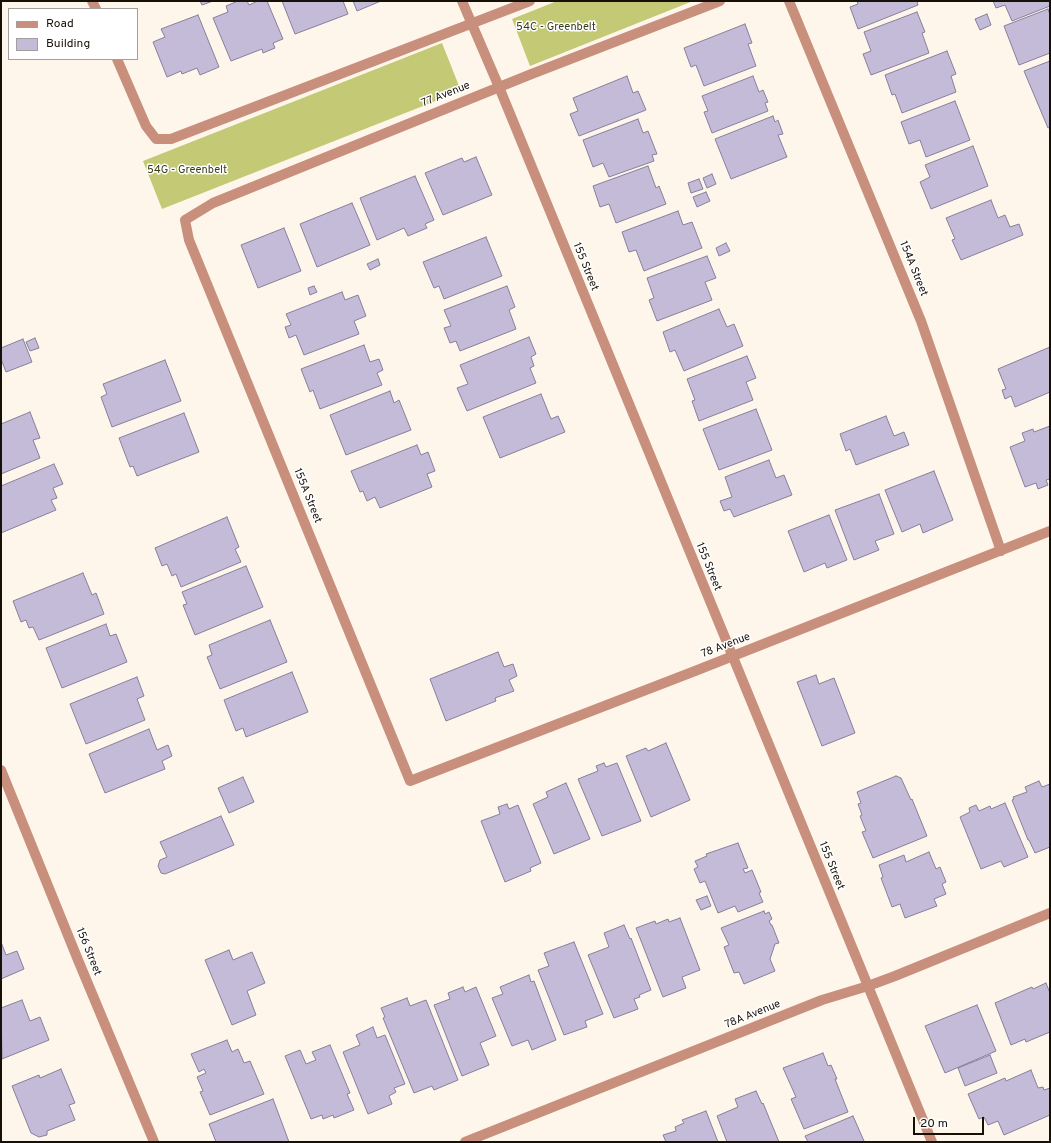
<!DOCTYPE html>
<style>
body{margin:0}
#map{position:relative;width:1051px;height:1143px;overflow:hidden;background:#fef6eb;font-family:Overpass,sans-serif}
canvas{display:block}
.frame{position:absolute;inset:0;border:2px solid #171007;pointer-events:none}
.legend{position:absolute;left:8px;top:8px;width:130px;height:52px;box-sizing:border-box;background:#fff;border:1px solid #a29f9c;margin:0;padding:5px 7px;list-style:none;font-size:12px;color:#171007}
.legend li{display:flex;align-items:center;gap:8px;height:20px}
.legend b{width:20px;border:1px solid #a29f9c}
.scale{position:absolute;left:913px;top:1117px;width:71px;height:18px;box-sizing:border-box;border:2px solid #171007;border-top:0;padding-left:5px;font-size:12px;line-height:14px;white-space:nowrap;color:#171007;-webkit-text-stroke:3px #fff;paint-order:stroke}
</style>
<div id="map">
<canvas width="1051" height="1143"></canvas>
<div class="frame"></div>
<ul class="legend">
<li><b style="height:5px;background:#c98f7d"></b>Road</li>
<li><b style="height:11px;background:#c3bbd8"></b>Building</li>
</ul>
<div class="scale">20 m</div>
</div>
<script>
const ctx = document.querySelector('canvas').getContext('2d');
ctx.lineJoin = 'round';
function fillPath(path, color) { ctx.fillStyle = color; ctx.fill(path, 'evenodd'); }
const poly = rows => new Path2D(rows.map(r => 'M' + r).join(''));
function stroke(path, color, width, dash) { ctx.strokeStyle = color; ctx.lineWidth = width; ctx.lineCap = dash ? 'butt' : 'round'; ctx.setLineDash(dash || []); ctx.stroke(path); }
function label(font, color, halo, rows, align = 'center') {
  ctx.font = font + ' Overpass,sans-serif'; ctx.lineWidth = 3; ctx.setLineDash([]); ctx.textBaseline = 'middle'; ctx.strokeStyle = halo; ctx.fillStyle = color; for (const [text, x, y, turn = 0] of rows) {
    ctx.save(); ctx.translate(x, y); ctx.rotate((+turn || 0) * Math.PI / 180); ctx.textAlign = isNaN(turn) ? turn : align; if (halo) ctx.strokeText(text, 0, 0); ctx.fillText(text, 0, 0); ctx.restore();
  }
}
const forest = poly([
 [557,1,693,1,530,66,512,19],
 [442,43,461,91,162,209,143,161]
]);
const building = poly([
 [200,1,213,1,202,5,200,1],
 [238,1,247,1,249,5,258,1,267,1,283,39,273,43,275,48,263,53,262,49,231,61,213,18,228,12,226,6,238,1],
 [282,1,343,1,348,14,295,34,282,1],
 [353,1,381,1,357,11,353,1],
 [857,1,917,1,918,5,858,29,850,7,858,4,857,1],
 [993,1,1050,1,1050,6,1012,21,1005,5,996,8,993,1],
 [1048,9,1050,15,1050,53,1019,65,1004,26,1048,9],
 [917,12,925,32,922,33,929,53,871,75,863,54,871,51,864,32,917,12],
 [987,14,991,25,980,30,975,19,987,14],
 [198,15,219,67,200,75,197,68,182,74,181,71,167,77,153,42,165,37,161,29,198,15],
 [745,24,752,43,748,44,756,66,704,86,696,65,691,67,684,48,745,24],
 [947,51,956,74,951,76,956,92,902,113,895,94,892,95,885,75,947,51],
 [1050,61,1050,127,1048,128,1024,71,1050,61],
 [627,76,633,93,638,91,646,110,579,136,570,114,578,111,573,98,627,76],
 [753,76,759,92,763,90,768,102,765,103,768,111,712,133,704,112,708,111,702,96,753,76],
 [955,101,970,140,926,157,920,140,909,144,901,122,955,101],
 [773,116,775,122,778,120,783,134,778,135,787,157,731,179,715,139,773,116],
 [638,119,643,133,648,131,657,154,652,155,654,161,609,177,603,163,593,167,583,140,638,119],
 [973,146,988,186,931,209,920,182,930,177,925,165,973,146],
 [476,157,492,195,443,215,425,173,462,158,464,162,476,157],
 [648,166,656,188,659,186,666,204,616,223,609,204,600,207,593,186,648,166],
 [712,174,716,184,707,188,703,178,712,174],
 [415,176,434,220,425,224,427,228,408,236,404,228,377,240,360,198,415,176],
 [699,179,703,189,691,193,688,183,699,179],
 [706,192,710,201,697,207,693,197,706,192],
 [991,200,998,218,1005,215,1010,227,1019,224,1023,235,961,260,952,240,955,239,946,218,991,200],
 [352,203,370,245,317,267,300,224,352,203],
 [678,211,683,225,692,222,702,248,644,271,636,250,629,252,622,232,678,211],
 [284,228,301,271,258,288,241,245,284,228],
 [486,237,502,276,444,299,439,286,434,288,423,262,486,237],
 [726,243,730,251,719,256,716,248,726,243],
 [707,256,716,278,705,282,712,300,657,321,649,300,654,298,647,278,707,256],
 [378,259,380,265,370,270,367,264,378,259],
 [314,286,317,292,310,295,308,288,314,286],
 [507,286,515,307,509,310,516,329,460,351,456,341,450,343,444,328,451,326,444,310,507,286],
 [342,292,345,300,358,295,366,316,354,321,359,334,304,355,296,335,289,338,285,327,291,325,286,314,342,292],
 [719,309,727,327,734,324,743,346,684,371,675,350,670,352,663,332,719,309],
 [529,337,536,354,531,357,534,366,530,368,536,383,467,411,457,388,468,384,460,365,529,337],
 [35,338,39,348,30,351,26,342,35,338],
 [23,339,32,362,6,372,1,359,1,348,23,339],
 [364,345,370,362,379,359,383,370,377,373,382,385,320,409,313,390,310,392,301,369,364,345],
 [1050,347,1050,392,1015,407,1011,396,1005,399,1002,390,1006,389,998,369,1050,347],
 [747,356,756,378,746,382,753,400,699,421,692,401,695,400,687,379,747,356],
 [165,360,181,401,112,427,101,397,107,394,103,384,165,360],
 [390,391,394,403,399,400,411,430,346,455,330,415,390,391],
 [541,394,551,419,558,416,565,432,500,458,483,417,541,394],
 [756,409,772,450,719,470,703,429,756,409],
 [30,412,40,438,33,440,40,458,1,474,1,424,30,412],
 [184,413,199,452,137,476,133,466,130,467,119,438,184,413],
 [886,416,894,436,904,432,909,445,856,465,850,449,846,451,840,434,886,416],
 [1050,426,1050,479,1046,480,1048,485,1038,489,1036,483,1025,487,1010,447,1025,441,1022,433,1033,429,1034,432,1050,426],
 [417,445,421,455,428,452,435,471,427,474,432,487,380,508,375,497,367,501,363,491,360,492,351,471,417,445],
 [769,460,776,478,784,475,792,495,734,517,730,509,724,511,720,501,732,497,725,477,769,460],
 [54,464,63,484,53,488,57,498,51,500,56,510,1,533,1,486,54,464],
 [934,471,953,520,923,533,920,524,902,532,885,490,934,471],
 [879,494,894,534,875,541,879,550,854,560,835,510,879,494],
 [829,515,847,560,827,568,825,563,804,572,788,531,829,515],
 [227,517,239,547,235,549,241,562,181,587,176,574,172,576,167,564,162,566,155,548,227,517],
 [246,566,263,607,195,635,183,605,187,604,182,592,246,566],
 [83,573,92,595,96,593,104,614,39,640,33,627,29,628,26,620,21,622,13,601,83,573],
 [270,620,287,662,220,689,207,657,212,655,209,645,270,620],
 [106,624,110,636,116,634,127,662,62,688,46,648,106,624],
 [498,652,504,667,513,664,517,676,509,680,514,691,495,698,496,701,446,721,430,679,498,652],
 [292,672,308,712,246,737,243,728,236,731,224,700,292,672],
 [816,675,819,684,834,678,855,733,822,746,797,682,816,675],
 [137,677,144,696,137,699,145,720,86,744,70,704,137,677],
 [149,729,157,750,168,745,172,756,162,761,165,769,105,793,89,754,149,729],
 [666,743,690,800,651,817,626,756,646,748,648,751,666,743],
 [604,763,606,767,617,763,641,821,602,836,578,779,598,771,596,766,604,763],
 [896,776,901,778,911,800,912,799,927,836,873,858,862,832,866,831,860,816,862,815,858,804,861,803,857,792,896,776],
 [243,777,254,802,229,813,218,788,243,777],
 [1039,781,1042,787,1050,784,1050,847,1035,853,1029,840,1028,840,1012,800,1014,799,1013,797,1027,792,1025,787,1039,781],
 [566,783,590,839,554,854,533,804,548,797,546,792,566,783],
 [1005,803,1028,857,1004,867,1001,861,981,869,960,817,970,812,969,808,976,805,979,811,990,806,991,809,1005,803],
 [507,804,509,809,518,805,541,863,530,868,531,871,505,882,481,821,500,814,498,807,507,804],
 [221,816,234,845,165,874,161,873,158,866,160,860,167,857,160,842,221,816],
 [738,843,748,868,743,869,745,873,752,870,761,892,759,893,763,902,738,912,735,906,718,913,705,881,700,883,694,869,698,867,695,861,707,856,706,854,738,843],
 [929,852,936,869,940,867,946,882,942,884,946,894,934,899,937,906,905,918,900,904,892,907,881,878,883,877,879,865,904,855,906,862,929,852],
 [707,896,711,906,701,910,696,900,707,896],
 [764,911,765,914,769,912,772,919,769,921,771,925,772,925,779,943,775,944,770,959,775,971,744,984,739,972,734,973,724,947,729,945,721,928,764,911],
 [680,918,700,970,682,977,686,988,663,997,636,928,655,921,656,924,668,919,669,922,680,918],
 [624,925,630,939,631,938,651,990,639,995,640,997,634,999,638,1009,614,1018,588,955,609,947,604,933,624,925],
 [1,942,6,955,17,951,24,969,1,979,1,942],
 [574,942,603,1014,585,1021,587,1027,564,1035,538,970,549,966,544,953,574,942],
 [229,950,233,960,252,952,265,983,247,991,256,1015,232,1025,205,960,229,950],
 [529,975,531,982,534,981,556,1040,532,1050,528,1040,512,1046,492,998,503,994,500,987,529,975],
 [1046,983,1050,993,1050,1032,1026,1042,1025,1039,1011,1045,995,1003,1032,987,1033,989,1046,983],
 [463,987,465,992,476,987,496,1036,480,1043,489,1065,462,1076,434,1005,450,999,448,993,463,987],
 [407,998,410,1006,426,1000,458,1080,434,1090,432,1086,414,1093,383,1018,385,1017,381,1008,407,998],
 [22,1000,30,1021,40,1017,49,1040,2,1059,1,1008,22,1000],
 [977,1005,996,1051,945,1073,925,1026,977,1005],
 [373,1027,377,1038,385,1035,405,1084,394,1088,396,1092,389,1096,392,1104,368,1114,343,1052,360,1045,356,1035,373,1027],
 [227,1040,232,1052,238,1049,244,1063,250,1061,264,1094,210,1115,200,1092,203,1091,197,1077,206,1073,204,1069,199,1072,191,1054,227,1040],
 [330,1045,350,1093,347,1094,354,1110,334,1118,333,1115,323,1119,322,1115,311,1119,285,1056,300,1050,306,1064,316,1060,312,1052,330,1045],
 [823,1053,828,1066,831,1065,837,1079,835,1079,848,1112,804,1129,791,1099,796,1097,783,1068,823,1053],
 [990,1055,997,1073,965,1086,958,1068,990,1055],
 [61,1069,75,1103,69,1105,75,1120,47,1131,47,1135,39,1137,31,1133,12,1086,39,1075,40,1078,61,1069],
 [1031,1070,1038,1088,1043,1087,1044,1090,1050,1088,1050,1115,1004,1135,998,1121,988,1125,984,1117,979,1119,968,1094,1005,1078,1006,1081,1031,1070],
 [756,1091,762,1104,763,1103,779,1142,727,1142,717,1116,738,1107,735,1099,756,1091],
 [273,1099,289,1142,216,1142,209,1124,273,1099],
 [706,1111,718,1142,666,1142,663,1135,676,1131,675,1127,684,1123,682,1120,706,1111],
 [853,1116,864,1141,863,1142,808,1142,805,1136,853,1116]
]);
const street = poly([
 [92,1,96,9],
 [462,1,499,87,932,1142],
 [720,1,529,75,213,203,185,220,189,240,410,781,695,671,1050,531],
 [789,1,921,321,1001,551],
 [117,59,146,126,156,139,171,139,530,1],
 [1,770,78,960,154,1142],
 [465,1142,822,1000,868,986,895,976,1050,913]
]);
const parkNames = [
 ["54C - Greenbelt",556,28],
 ["54G - Greenbelt",187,171]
];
const streetNames = [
 ["77 Avenue",446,95,-22],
 ["155 Street",585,267,68],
 ["154A Street",913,269,68],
 ["155A Street",307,496,68],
 ["155 Street",708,567,68],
 ["78 Avenue",726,646,-21],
 ["155 Street",831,866,68],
 ["156 Street",88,952,68],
 ["78A Avenue",753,1015,-22]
];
fillPath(forest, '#c3c975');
fillPath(building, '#c3bbd8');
stroke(building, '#877f9b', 1);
stroke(street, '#c98f7d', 10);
label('11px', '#3a3c18', '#fff', parkNames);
label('11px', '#171007', '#fff', streetNames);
</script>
